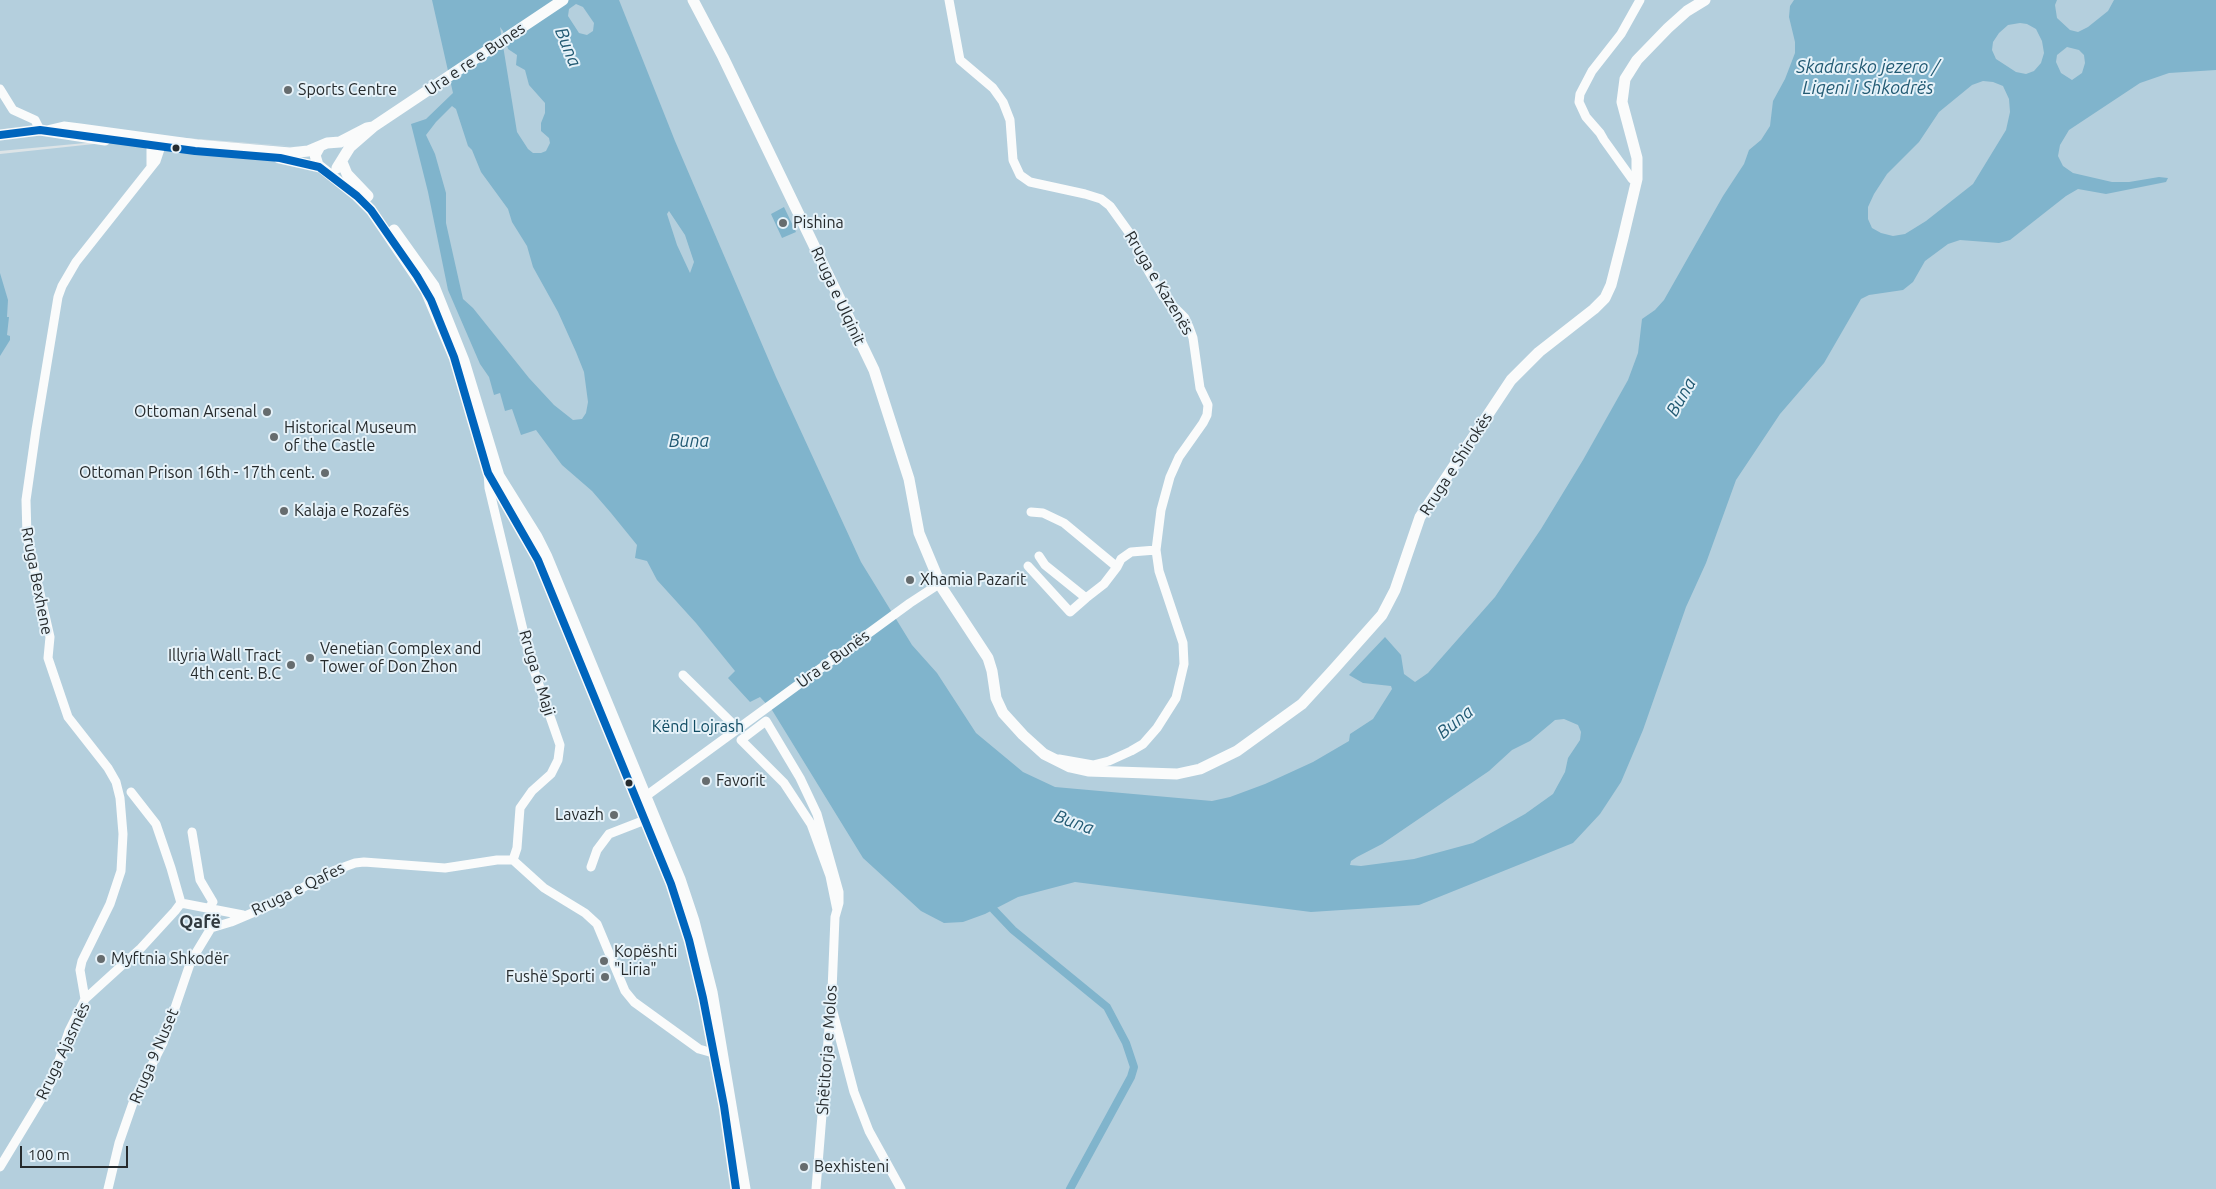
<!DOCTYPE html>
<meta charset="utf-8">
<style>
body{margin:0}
#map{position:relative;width:2216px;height:1189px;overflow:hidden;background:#dde4e7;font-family:Ubuntu,sans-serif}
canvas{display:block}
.scale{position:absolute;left:20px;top:1146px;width:108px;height:22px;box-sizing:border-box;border:2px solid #262b2d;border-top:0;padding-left:6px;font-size:15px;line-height:18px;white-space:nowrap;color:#262b2d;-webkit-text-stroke:4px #e6f2f9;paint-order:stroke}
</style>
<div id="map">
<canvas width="2216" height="1189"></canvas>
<div class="scale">100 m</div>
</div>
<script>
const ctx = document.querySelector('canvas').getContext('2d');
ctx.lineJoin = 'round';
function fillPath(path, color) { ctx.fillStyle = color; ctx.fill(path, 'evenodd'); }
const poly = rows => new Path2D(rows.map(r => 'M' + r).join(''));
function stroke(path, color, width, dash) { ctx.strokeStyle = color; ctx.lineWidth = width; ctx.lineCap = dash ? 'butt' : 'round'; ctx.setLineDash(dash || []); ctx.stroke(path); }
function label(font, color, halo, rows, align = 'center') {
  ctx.font = font + ' Ubuntu,sans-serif'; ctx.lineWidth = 4; ctx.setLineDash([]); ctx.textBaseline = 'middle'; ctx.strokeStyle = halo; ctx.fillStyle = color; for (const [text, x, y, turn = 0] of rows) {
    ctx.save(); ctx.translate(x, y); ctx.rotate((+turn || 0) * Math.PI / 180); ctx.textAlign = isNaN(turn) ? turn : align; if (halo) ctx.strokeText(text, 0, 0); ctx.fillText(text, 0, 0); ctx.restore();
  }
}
const green = poly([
 [0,0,2216,0,2216,1189,0,1189,0,154,160,137,311,148,160,136,0,151]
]);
const water = poly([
 [432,0,619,0,675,141,776,377,861,562,912,645,937,673,976,733,1023,772,1055,787,1212,801,1230,797,1265,784,1313,762,1349,741,1350,734,1373,719,1392,689,1391,686,1363,683,1349,675,1385,637,1401,655,1404,674,1415,682,1428,673,1495,597,1541,529,1583,460,1628,380,1638,353,1642,319,1655,310,1664,300,1723,196,1744,164,1749,150,1761,140,1770,126,1773,101,1785,79,1795,53,1795,42,1789,17,1790,6,1794,0,2057,0,2055,5,2057,18,2070,30,2078,32,2088,27,2108,11,2114,0,2216,0,2216,70,2169,73,2140,83,2069,130,2060,145,2058,156,2063,166,2073,173,2112,182,2129,182,2159,177,2168,178,2166,182,2106,194,2078,189,2066,196,2010,240,1999,243,1960,240,1948,244,1925,261,1913,282,1903,290,1869,295,1861,299,1824,363,1780,414,1736,480,1706,563,1686,607,1643,730,1621,782,1600,814,1573,843,1419,905,1311,912,1075,882,1018,897,985,914,963,922,944,923,921,911,863,858,772,710,760,697,750,702,728,678,735,671,696,623,657,580,647,561,635,558,637,545,611,513,592,491,562,465,536,430,521,435,512,409,505,411,500,393,494,395,489,377,480,364,448,290,428,192,411,124,426,119,453,93],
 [576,4,583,7,594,23,593,31,587,35,579,33,568,16,569,9],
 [2020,23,2027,24,2036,29,2042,41,2044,53,2041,63,2034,71,2026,74,2016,72,1996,59,1992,50,1993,42,1999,33,2008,25],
 [500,27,503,31,508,49,517,55,516,65,525,70,529,85,545,103,545,113,541,123,541,131,549,138,550,143,546,151,541,153,533,153,528,149,517,132],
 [2067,47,2079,50,2084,55,2085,63,2082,73,2072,80,2061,73,2056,62,2057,55],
 [1983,81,1993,82,2003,86,2009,99,2010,112,2006,130,1973,184,1926,221,1905,234,1893,236,1881,233,1872,228,1868,219,1868,207,1874,194,1887,174,1919,142,1939,112,1972,85],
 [452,106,456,109,468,146,472,150,481,172,508,209,512,222,527,246,533,267,558,312,576,352,584,372,588,402,586,413,582,419,573,420,554,405,529,378,473,308,463,299,446,223,446,193,435,154,426,135,436,122],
 [669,211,685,235,694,262,690,273,677,245,667,214],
 [1564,719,1578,725,1581,732,1580,740,1568,758,1565,772,1553,794,1525,814,1473,843,1414,859,1361,866,1350,865,1351,861,1357,857,1382,844,1489,771,1512,750,1530,741,1555,720],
 [784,207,796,232,782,238,771,214],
 [0,273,8,300,7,317,9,317,7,335,10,336,10,340,0,356]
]);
const canal = poly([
 [994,910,1013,930,1107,1007,1126,1043,1134,1067,1131,1077,1070,1189]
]);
const minor = poly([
 [949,0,960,60,993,88,1003,102,1010,120,1013,160,1020,175,1030,182,1085,194,1101,199,1110,206,1133,238,1149,272,1163,296,1185,318,1189,327,1193,338,1200,388,1208,405,1207,415,1203,423,1179,457,1170,477,1161,510,1156,550,1159,571,1183,643,1184,664,1176,698,1157,728,1143,744,1131,751,1109,761,1093,765,1059,759],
 [0,89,13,110,35,120,40,130],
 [151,167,151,139],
 [1637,180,1632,179,1604,140,1600,133,1586,117,1579,102,1580,94,1592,71,1621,34,1640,0],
 [488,473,489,488,530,659,560,745,558,760,551,774,532,791,520,808,517,848,513,860],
 [1031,512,1043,513,1064,523,1117,567,1104,584,1086,598],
 [1028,566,1070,612,1086,598,1045,565,1039,556],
 [1117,567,1121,559,1131,552,1156,550],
 [683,675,738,729],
 [131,792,156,824,171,868,181,903],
 [646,796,910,603,939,584],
 [192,832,200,880,213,902],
 [591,867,597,850,609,834,645,820],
 [181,903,243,915],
 [211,905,211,928],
 [211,928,231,922,271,905,333,871,355,863,364,862,445,868,497,860,513,860,544,888,585,913,597,924,625,991,634,1002,699,1049,713,1053],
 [85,999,80,970,82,961,110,904,121,871,123,834,120,798,116,782,108,768,68,717,48,658,50,637,27,537,26,500,36,430,58,297,62,286,76,262,156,161,163,140],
 [833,1012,854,1092,869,1131,901,1189],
 [0,1167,52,1081,69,1031,85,999,141,948,175,911,181,903],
 [108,1189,119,1143,134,1100,163,1043,191,961,211,928],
 [816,1189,832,991,835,917,839,903,839,892,817,814,800,778,766,721,741,740,784,783,811,824,830,876,837,910]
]);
const major = poly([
 [693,0,723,57,874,370,909,479,919,533,942,588,988,658,992,671,996,698,1003,713,1023,735,1044,754,1070,767,1088,771,1177,774,1200,769,1237,751,1302,704,1334,669,1382,615,1395,590,1420,517,1511,380,1539,352,1594,309,1605,298,1611,285,1623,238,1637,179,1637,158,1622,102,1625,79,1637,60,1668,28,1687,11,1705,0],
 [47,131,64,127,80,129,197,145,290,153,308,151,327,143,340,142,367,128,373,127],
 [0,135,40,130,105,140],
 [320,146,315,155,318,165,357,196,371,210,426,291,454,357,488,473,538,560,671,884,689,940,703,998,724,1106,736,1189],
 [279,158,319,167],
 [342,162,347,174,368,196],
 [337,168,350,147,373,127,563,0],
 [394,230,434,286,464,361,499,476,537,537,547,557,680,879,694,921,712,992,745,1189]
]);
const bus1 = poly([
 [0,135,40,130,195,151,280,158,319,167,357,196,371,210,417,276,431,300,454,357,488,473,538,560,671,884,689,940,703,998,724,1106,736,1189]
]);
const markers = [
 [288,90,5,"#666c6e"],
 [176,148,4.5,"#262b2d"],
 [783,223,5,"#666c6e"],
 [267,412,5,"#666c6e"],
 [274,437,5,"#666c6e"],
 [325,473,5,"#666c6e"],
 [284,511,5,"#666c6e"],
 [910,580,5,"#666c6e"],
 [310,658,5,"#666c6e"],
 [291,665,5,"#666c6e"],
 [706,781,5,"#666c6e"],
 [629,783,4.5,"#262b2d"],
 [614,815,5,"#666c6e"],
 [101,959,5,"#666c6e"],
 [604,961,5,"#666c6e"],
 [605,977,5,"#666c6e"],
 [804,1167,5,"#666c6e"]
];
const streetNames = [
 ["Ura e re e Bunes",475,59,-34],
 ["Rruga e Kazenës",1159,283,59],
 ["Rruga e Ulqinit",838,296,65],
 ["Rruga e Shirokës",1456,464,-57],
 ["Rruga Bexhene",37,581,79],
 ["Ura e Bunës",833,659,-36],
 ["Rruga 6 Maji",537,673,73],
 ["Rruga e Qafes",298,889,-26],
 ["Shëtitorja e Molos",827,1050,-86],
 ["Rruga Ajasmës",63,1051,-65],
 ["Rruga 9 Nuset",154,1056,-67]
];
const poiNames = [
 ["Sports Centre",298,90],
 ["Pishina",793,223],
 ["Ottoman Arsenal",257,412,"right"],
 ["Historical Museum",284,428],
 ["of the Castle",284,446],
 ["Ottoman Prison 16th - 17th cent.",315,473,"right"],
 ["Kalaja e Rozafës",294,511],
 ["Xhamia Pazarit",920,580],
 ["Venetian Complex and",320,649],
 ["Tower of Don Zhon",320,667],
 ["Illyria Wall Tract",281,656,"right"],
 ["4th cent. B.C",281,674,"right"],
 ["Favorit",716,781],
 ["Lavazh",604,815,"right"],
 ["Kopështi",614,952],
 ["\"Liria\"",614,970],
 ["Myftnia Shkodër",111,959],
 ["Fushë Sporti",595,977,"right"],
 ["Bexhisteni",814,1167]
];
const parkNames = [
 ["Kënd Lojrash",698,727]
];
const waterNames = [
 ["Buna",568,47,68],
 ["Skadarsko jezero /",1868,67],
 ["Liqeni i Shkodrës",1868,88],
 ["Buna",1681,397,-60],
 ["Buna",689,441],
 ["Buna",1455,722,-39],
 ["Buna",1074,822,20]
];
const neighbourhoodNames = [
 ["Qafë",200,922]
];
fillPath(green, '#b4cfdd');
fillPath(water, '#80b4cc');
stroke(canal, '#80b4cc', 8);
stroke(minor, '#fafbfb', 9);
stroke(major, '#fafbfb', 11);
stroke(bus1, '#0065bd', 8);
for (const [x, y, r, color] of markers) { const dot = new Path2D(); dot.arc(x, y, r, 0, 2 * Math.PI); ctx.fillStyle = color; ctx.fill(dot); stroke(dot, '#e6f2f9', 2); }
label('16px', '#262b2d', '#e6f2f9', streetNames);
label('16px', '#262b2d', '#e6f2f9', poiNames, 'left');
label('16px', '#0f4b62', '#e6f2f9', parkNames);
label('italic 18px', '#225a73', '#e6f2f9', waterNames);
label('bold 18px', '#30393e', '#e6f2f9', neighbourhoodNames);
</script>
